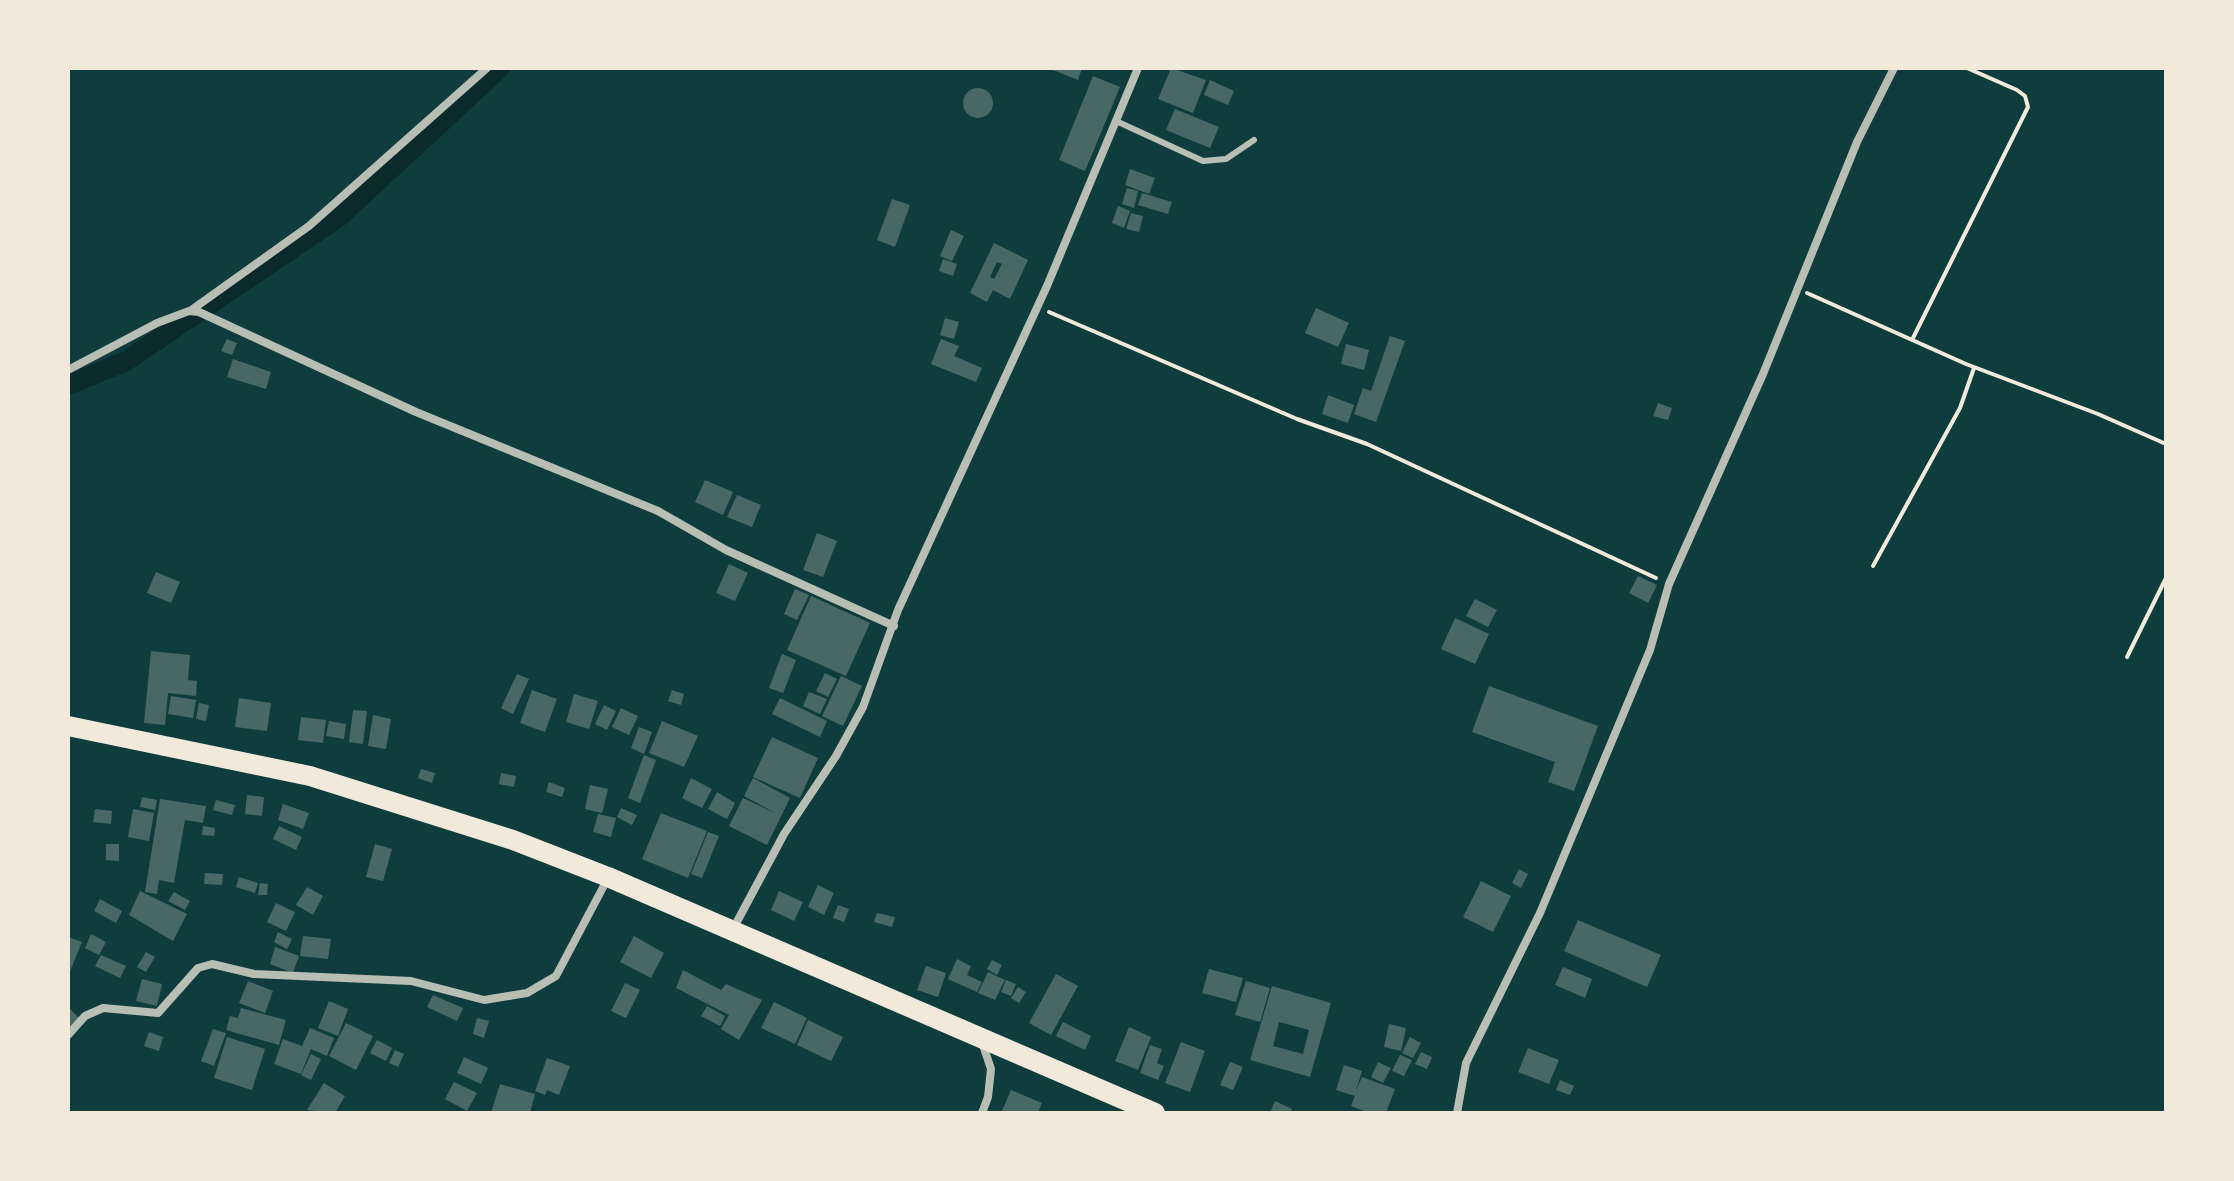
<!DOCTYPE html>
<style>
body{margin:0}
#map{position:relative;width:2234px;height:1181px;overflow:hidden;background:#0f3d3e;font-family:"Varela Round",sans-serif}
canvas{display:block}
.frame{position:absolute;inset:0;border:70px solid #f1e9da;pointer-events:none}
</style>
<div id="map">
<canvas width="2234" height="1181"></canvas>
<div class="frame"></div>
</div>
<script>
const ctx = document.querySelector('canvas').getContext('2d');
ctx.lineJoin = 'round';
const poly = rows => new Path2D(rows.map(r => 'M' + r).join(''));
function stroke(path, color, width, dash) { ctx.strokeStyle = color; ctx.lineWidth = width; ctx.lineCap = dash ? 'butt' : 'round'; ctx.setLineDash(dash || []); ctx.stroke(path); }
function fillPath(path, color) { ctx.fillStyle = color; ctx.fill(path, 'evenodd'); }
const canal = poly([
 [68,385,126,361,339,217,500,68]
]);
const building = poly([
 [1048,68,1082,68,1078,80],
 [1171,68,1206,80,1193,113,1158,99],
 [1093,76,1120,87,1085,171,1059,160],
 [1210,80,1234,91,1228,105,1204,95],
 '963 103a15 15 0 1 1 30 0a15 15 0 1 1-30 0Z',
 [1175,109,1219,127,1210,148,1166,130],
 [1130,169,1155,178,1149,194,1125,185],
 [1127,188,1138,191,1134,208,1122,204],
 [1142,193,1172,202,1168,214,1138,205],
 [892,199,910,205,895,247,877,240],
 [1118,206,1130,211,1124,228,1112,223],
 [1131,213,1143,216,1139,232,1126,229],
 [951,230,964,236,952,261,940,256],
 [994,243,1028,260,1010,299,993,290,987,302,970,293],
 [997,262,1002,264,994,279,990,277],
 [943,259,957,264,953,276,939,271],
 [1316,308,1349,323,1338,347,1305,333],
 [945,318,959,322,954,339,940,335],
 [1390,336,1405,341,1376,422,1354,414,1363,388,1371,391],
 [227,339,237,343,232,355,221,351],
 [941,339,959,346,954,356,982,368,976,382,931,364],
 [1346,344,1369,350,1364,370,1341,364],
 [233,359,271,372,266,389,227,377],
 [1328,395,1354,405,1348,423,1322,414],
 [1658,403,1672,408,1668,420,1653,416],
 [705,480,733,492,723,515,695,502],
 [737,495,761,505,752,527,727,517],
 [817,533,837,541,823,577,803,570],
 [729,564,748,573,735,601,716,593],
 [156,572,180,582,171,603,147,593],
 [1638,576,1657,585,1648,603,1629,593],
 [795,589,809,595,797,620,784,614],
 [811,596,870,623,846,676,787,650],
 [1475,599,1497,610,1488,627,1466,616],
 [1455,618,1489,634,1475,664,1441,649],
 [151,651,190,655,188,680,197,681,196,696,168,693,165,725,144,723],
 [782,654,796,660,783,693,769,688],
 [825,673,837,679,828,697,816,691],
 [517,674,529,679,513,714,501,708],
 [841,676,862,686,843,726,822,716],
 [1489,686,1598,726,1574,791,1548,782,1555,762,1472,732],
 [532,690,557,699,545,732,520,723],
 [672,690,684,694,681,705,668,701],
 [809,692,827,699,820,714,803,706],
 [574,694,598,701,589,729,566,722],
 [171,696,196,700,193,718,168,714],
 [239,698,271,703,267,731,235,727],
 [780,698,827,721,820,737,772,714],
 [199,703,209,705,206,721,196,719],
 [604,705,616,711,607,730,595,724],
 [621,708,638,716,629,735,612,727],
 [353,710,367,711,363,744,349,742],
 [373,715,391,719,386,749,368,746],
 [301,717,326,720,323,743,298,740],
 [329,721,346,724,344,739,326,736],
 [662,721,698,736,684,767,649,753],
 [639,727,652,732,644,754,631,748],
 [772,737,818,758,800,798,753,777],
 [644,755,656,760,640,803,628,798],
 [421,769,435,773,432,783,418,778],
 [501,773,516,776,514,787,499,784],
 [691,778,712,789,702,808,682,798],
 [753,778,790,798,767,845,729,826,743,798,777,814,744,796],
 [549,782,565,788,562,797,546,792],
 [590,785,608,789,602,813,585,809],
 [717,792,735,803,727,819,708,809],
 [247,795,264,797,262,816,245,814],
 [142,797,157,800,155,810,140,807],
 [160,799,206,806,203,823,185,820,174,883,159,880,157,894,145,892],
 [216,800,235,805,232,815,213,810],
 [283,804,309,813,303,829,278,820],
 [621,808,637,815,632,825,617,817],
 [95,809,112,811,111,824,93,822],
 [133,809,154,813,149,841,128,837],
 [661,813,707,831,688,878,642,859],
 [598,814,616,818,611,837,593,832],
 [203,826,215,828,214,836,202,835],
 [279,826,302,837,296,850,273,839],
 [708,832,719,836,702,878,691,874],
 [106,844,119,844,119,861,106,860],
 [375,844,392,849,383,881,366,877],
 [1519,869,1528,874,1521,888,1512,883],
 [205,873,223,874,222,885,204,884],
 [239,877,258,883,255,893,236,887],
 [1481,881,1511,896,1493,932,1463,917],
 [260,883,268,884,267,895,258,895],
 [818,885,834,893,824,915,808,907],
 [307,887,323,896,313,915,296,905],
 [140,891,187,914,173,941,129,915],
 [779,891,803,902,794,921,771,910],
 [174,892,190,901,185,910,168,901],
 [100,899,122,911,116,923,94,911],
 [276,903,295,912,286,931,267,922],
 [838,905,849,909,844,922,833,918],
 [877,913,895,917,892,927,874,922],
 [1578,920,1661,955,1647,987,1564,951],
 [278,932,292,939,287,949,274,942],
 [91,934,106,942,99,955,85,948],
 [303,936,331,939,328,959,300,956],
 [634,936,664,953,651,978,620,962],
 [68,937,82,942,70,971,68,970],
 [275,947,299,956,293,973,270,964],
 [146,952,155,957,146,972,137,967],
 [101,955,126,966,120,978,95,966],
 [957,959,971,966,967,975,982,982,977,992,948,979],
 [992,960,1002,965,997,975,987,969],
 [926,966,946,973,938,997,917,990],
 [1563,967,1592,979,1585,998,1555,985],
 [1209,969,1243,978,1236,1002,1202,993],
 [683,970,721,990,726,984,762,1000,739,1040,721,1029,729,1015,676,988],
 [988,972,1005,980,995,1000,978,993],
 [1056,974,1078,986,1051,1035,1029,1023],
 [142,979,162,984,157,1006,136,1001],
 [1006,980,1016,984,1011,996,1001,992],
 [248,981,273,991,265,1013,239,1003],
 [1246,981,1270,988,1260,1022,1235,1015],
 [625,983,640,990,626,1018,611,1011],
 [1272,986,1331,1003,1310,1077,1250,1060],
 [1279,1022,1309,1030,1303,1054,1273,1046],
 [1018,987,1026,992,1019,1003,1011,998],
 [433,995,463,1008,457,1021,427,1007],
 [329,1001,348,1009,338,1036,318,1028],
 [774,1002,807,1018,795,1044,761,1028],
 [707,1006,725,1016,720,1026,701,1016],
 [68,1007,79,1018,68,1029],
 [241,1008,286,1020,279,1045,226,1030,230,1016,238,1018],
 [477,1018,489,1021,484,1038,473,1034],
 [808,1020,843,1037,831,1061,797,1045],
 [1063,1022,1091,1036,1085,1050,1056,1036],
 [346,1023,373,1036,356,1070,329,1056],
 [1389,1024,1406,1028,1401,1051,1384,1047],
 [1129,1027,1151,1037,1138,1070,1115,1061],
 [310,1028,334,1038,327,1056,311,1049,301,1074,274,1064,283,1039,302,1046],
 [213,1029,226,1033,214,1066,201,1061],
 [149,1032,163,1037,159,1051,144,1046],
 [227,1037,265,1049,252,1090,214,1078],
 [1410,1037,1421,1043,1413,1058,1402,1053],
 [377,1040,392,1048,386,1061,370,1053],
 [1181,1042,1205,1051,1190,1092,1165,1083],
 [1150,1045,1162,1049,1157,1063,1164,1066,1158,1080,1140,1073],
 [1528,1048,1559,1060,1549,1084,1518,1072],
 [395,1050,404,1054,398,1067,389,1063],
 [1421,1052,1432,1057,1427,1069,1415,1064],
 [311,1054,321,1059,311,1080,301,1075],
 [1400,1055,1412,1060,1404,1076,1392,1071],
 [464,1057,488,1068,481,1084,457,1073],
 [547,1058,570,1066,559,1095,547,1090,545,1095,535,1091],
 [1230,1062,1243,1067,1233,1090,1220,1085],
 [1378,1062,1391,1068,1383,1083,1371,1077],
 [1344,1065,1362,1071,1356,1091,1362,1077,1395,1089,1386,1113,1369,1113,1351,1106,1355,1096,1336,1090],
 [1560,1080,1574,1086,1570,1095,1556,1090],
 [454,1082,477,1093,467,1111,445,1099],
 [324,1083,345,1096,335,1113,307,1110],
 [500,1084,535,1094,530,1113,491,1113],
 [1011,1090,1042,1103,1038,1113,1001,1113],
 [1275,1101,1292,1109,1290,1113,1270,1113]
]);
const path = poly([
 [1807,293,1966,364,2098,414,2166,444],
 [1049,312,1297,419,1367,444,1656,578],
 [1912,340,2028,107,2025,96,2017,90,1967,68],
 [1873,566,1960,408,1974,368],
 [2127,657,2166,578]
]);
const service = poly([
 [1116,121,1203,161,1226,159,1254,140]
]);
const minor = poly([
 [190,311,309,226,487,68],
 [68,370,157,323,189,311,199,312,416,412,658,511,726,550,894,626],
 [732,931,784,834,836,756,863,707,898,610,1047,286,1138,68],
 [68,1035,85,1016,103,1008,158,1013,198,968,212,964,254,974,411,981,484,1000,527,993,556,976,608,878],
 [982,1113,988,1097,991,1069,982,1042],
 [1457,1113,1466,1063,1540,913,1650,650,1669,584,1763,374,1857,142,1894,68]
]);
const trunk = poly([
 [68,726,310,776,513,840,608,877,1155,1113]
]);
stroke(canal, '#0a2a2b', 20);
fillPath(building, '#486865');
stroke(path, '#f1e9da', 4);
stroke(service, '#b8beb3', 6);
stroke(minor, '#b8beb3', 8);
stroke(trunk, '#f1e9da', 20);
</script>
